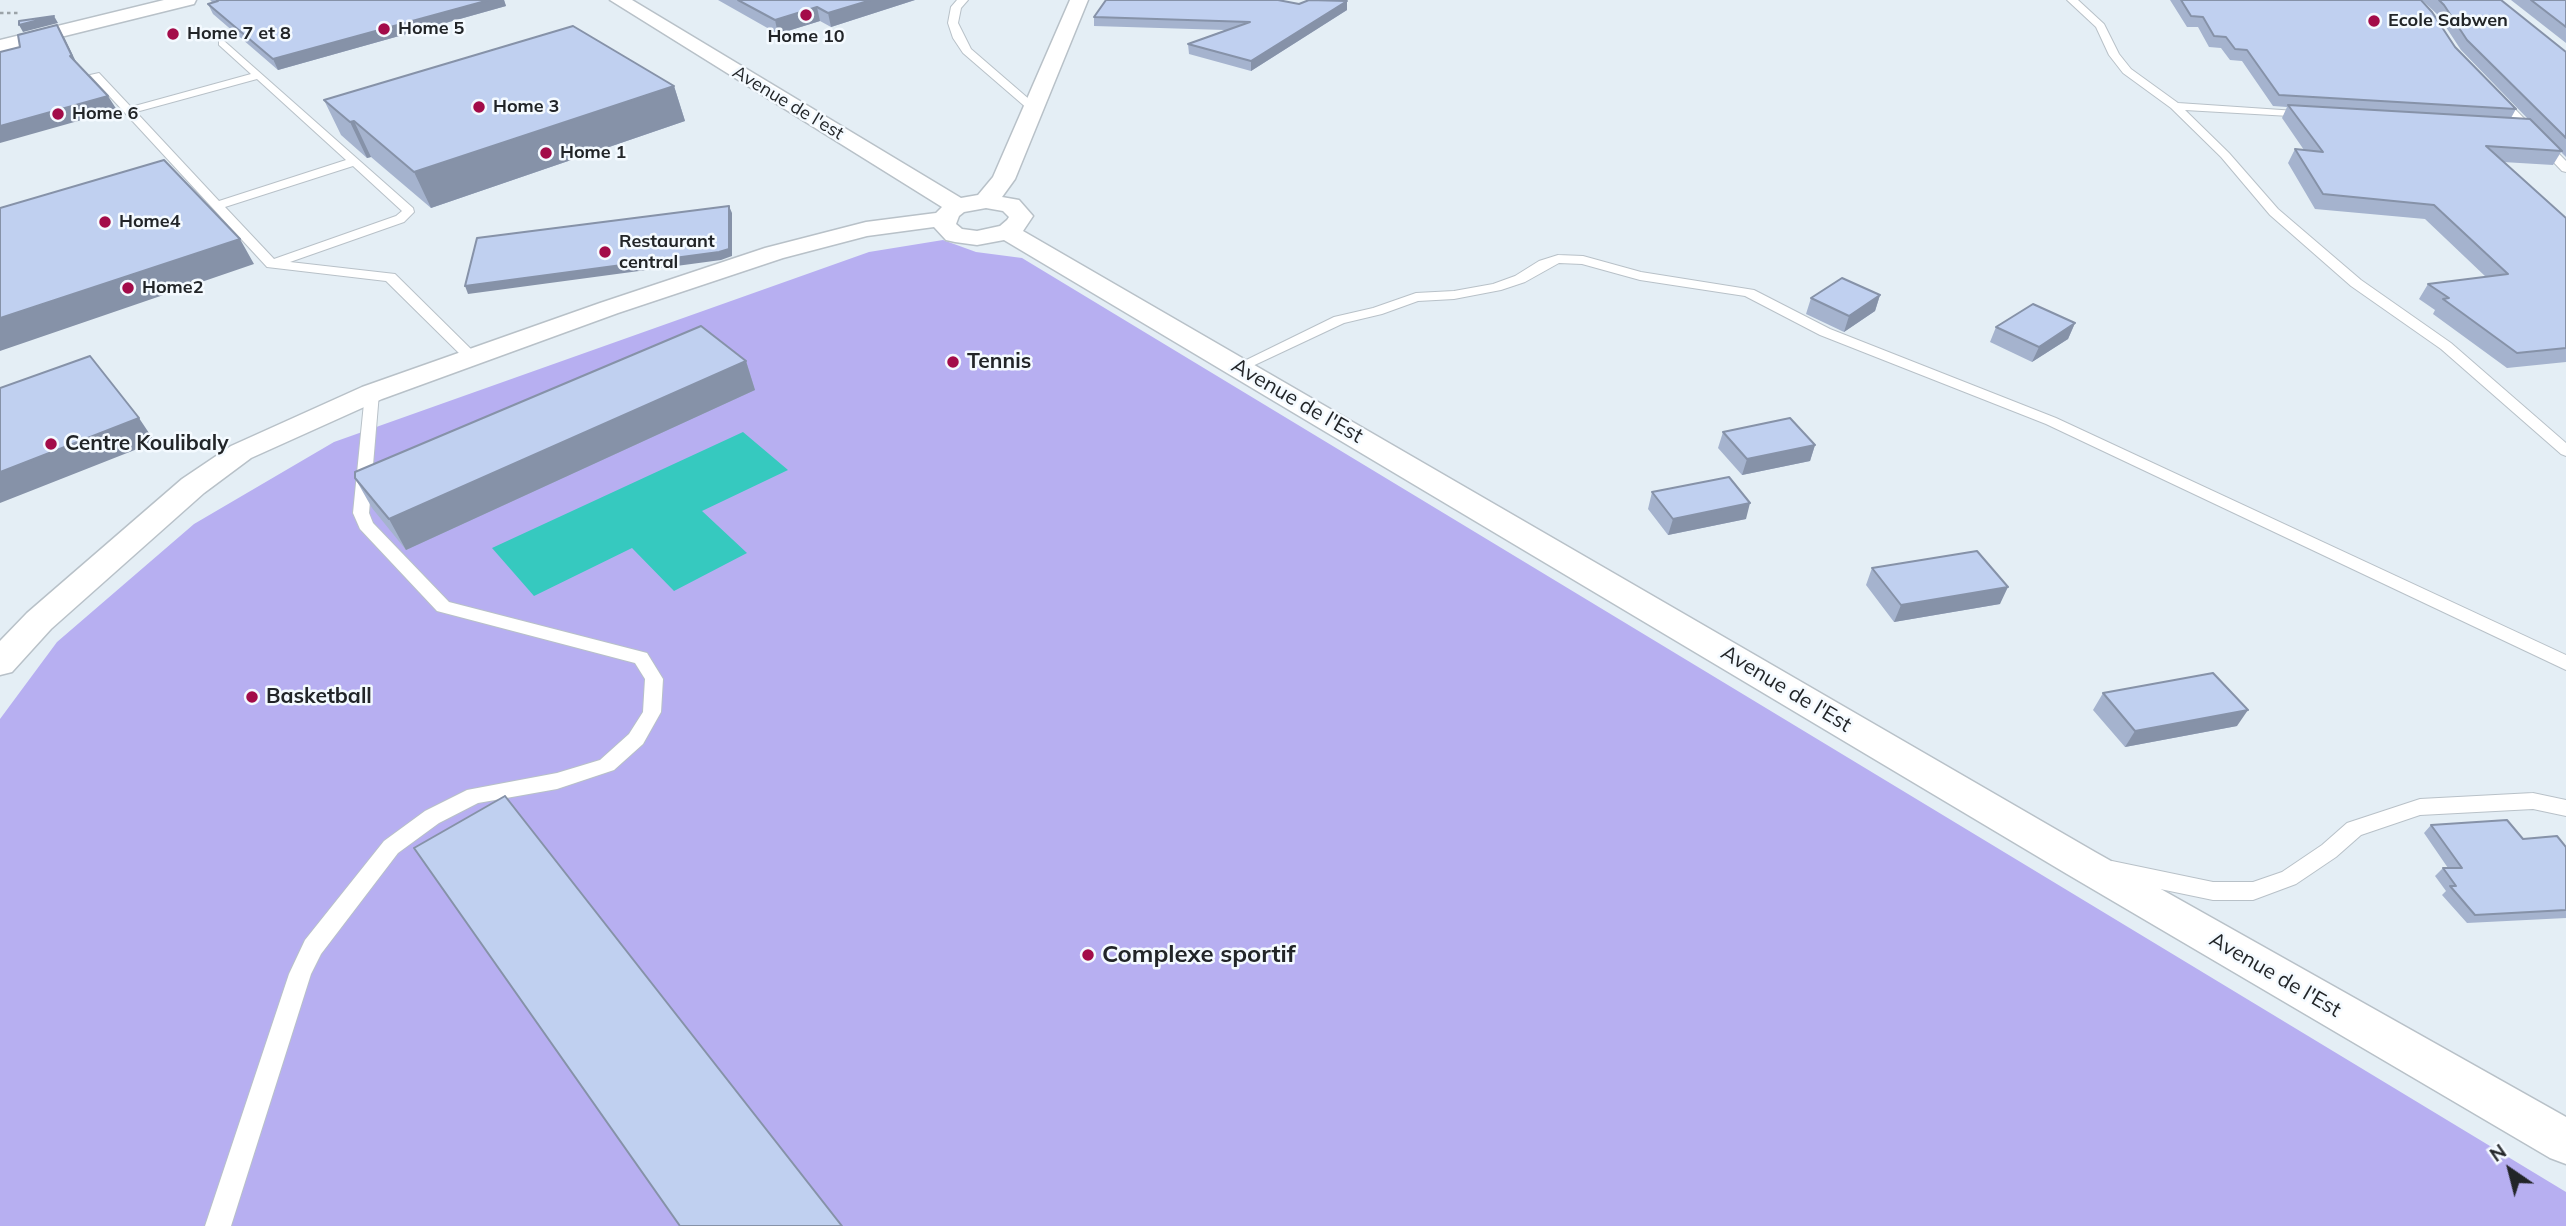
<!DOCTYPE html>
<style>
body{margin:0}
#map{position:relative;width:2566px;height:1226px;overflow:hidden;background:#e4eef5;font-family:Mulish,sans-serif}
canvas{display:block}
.north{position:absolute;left:2475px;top:1135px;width:70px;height:70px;-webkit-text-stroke:5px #f4faff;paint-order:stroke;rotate:325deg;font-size:19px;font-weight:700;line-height:28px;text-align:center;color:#222528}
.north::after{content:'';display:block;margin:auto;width:24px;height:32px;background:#222528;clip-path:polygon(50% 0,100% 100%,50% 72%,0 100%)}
</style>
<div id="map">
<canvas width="2566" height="1226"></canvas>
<div class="north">N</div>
</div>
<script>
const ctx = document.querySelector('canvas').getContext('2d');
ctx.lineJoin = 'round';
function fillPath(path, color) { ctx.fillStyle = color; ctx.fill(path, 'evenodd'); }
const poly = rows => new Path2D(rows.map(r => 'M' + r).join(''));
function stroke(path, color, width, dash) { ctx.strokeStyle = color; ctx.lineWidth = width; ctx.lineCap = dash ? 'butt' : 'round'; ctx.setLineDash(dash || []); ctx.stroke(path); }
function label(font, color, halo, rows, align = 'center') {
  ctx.font = font + ' Mulish,sans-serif'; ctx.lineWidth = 5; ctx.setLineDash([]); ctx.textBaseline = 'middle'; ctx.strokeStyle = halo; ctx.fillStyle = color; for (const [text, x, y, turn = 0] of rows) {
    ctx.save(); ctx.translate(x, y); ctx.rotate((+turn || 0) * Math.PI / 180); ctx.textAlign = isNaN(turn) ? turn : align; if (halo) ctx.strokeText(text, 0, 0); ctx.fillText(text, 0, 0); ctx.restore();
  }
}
const green = poly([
 [943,240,976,252,1022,258,2566,1192,2566,1226,0,1226,0,719,57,642,194,524,334,442,869,252]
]);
const water = poly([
 [743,432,788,470,702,511,747,553,674,591,632,548,534,596,492,548]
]);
const path = poly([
 [0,13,20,13]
]);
const service = poly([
 [957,0,968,0,961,8,958,23,971,49,1037,106,1037,110,1029,110,963,53,953,38,948,23,951,7,957,0],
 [2067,0,2078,0,2104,24,2119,54,2131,69,2178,103,2311,112,2311,116,2307,117,2185,110,2229,153,2278,209,2361,280,2451,343,2566,443,2566,456,2561,454,2441,349,2351,286,2270,215,2221,157,2171,108,2123,73,2109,55,2096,27,2067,0],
 [223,40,413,208,414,212,404,222,290,262,395,274,476,354,476,360,466,360,386,281,267,267,90,75,99,73,131,107,251,74,219,45,219,41,223,40],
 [257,79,346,160,219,201,136,112,257,79],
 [353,166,402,211,396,216,274,259,225,207,353,166],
 [2494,96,2502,96,2566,161,2566,172,2562,171,2494,100,2494,96],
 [1558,255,1583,256,1641,272,1754,290,1830,329,2056,418,2566,655,2566,670,2046,424,1820,335,1745,296,1640,280,1582,264,1559,263,1525,282,1501,290,1454,299,1418,301,1382,314,1344,323,1244,370,1234,370,1232,367,1334,317,1373,308,1416,293,1454,291,1493,284,1515,276,1539,261,1558,255],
 [372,389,379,393,369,513,373,523,449,602,647,653,663,679,661,712,643,744,614,770,557,789,478,803,439,823,398,853,321,954,311,974,231,1226,205,1226,289,974,305,940,384,841,425,811,467,790,557,773,600,760,629,734,643,712,645,679,635,663,437,611,360,529,353,513,365,393,372,389],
 [2533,793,2566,800,2566,816,2533,809,2420,815,2361,835,2336,857,2296,884,2253,900,2213,900,2112,879,2105,876,2102,870,2105,864,2112,861,2213,882,2253,882,2282,872,2322,845,2347,823,2420,799,2533,793]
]);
const minor = poly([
 [164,0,196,0,194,4,0,52,0,40,164,0],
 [610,0,632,0,961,198,978,195,993,177,1070,0,1088,0,1015,179,1002,197,1019,200,1033,216,1023,231,2095,852,2566,1117,2566,1164,2550,1158,2067,874,1004,240,977,245,955,242,946,240,934,227,867,236,783,258,618,313,382,399,251,458,204,493,51,629,12,672,0,675,0,641,27,613,182,479,231,446,362,387,600,303,765,248,866,222,936,213,942,207,610,0],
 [986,208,1003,211,1009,217,1007,220,1000,226,977,231,962,229,956,224,959,216,964,212,986,208]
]);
const wall = poly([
 [210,0,504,0,506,6,278,70,213,14,208,4,213,3],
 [718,0,915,0,831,27,820,21,778,34],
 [2170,0,2421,0,2455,47,2516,109,2511,118,2528,119,2461,50,2438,15,2422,0,2501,0,2566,52,2566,157,2561,152,2553,165,2503,162,2566,218,2566,362,2507,368,2433,314,2435,310,2419,299,2428,284,2486,277,2425,219,2315,209,2288,163,2295,149,2304,150,2282,118,2287,107,2273,106,2242,61,2230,60,2221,48,2209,47,2198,27,2187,27],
 [2511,0,2566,0,2566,43],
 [1347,10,1251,71,1189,54,1188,44,1225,30,1094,26,1094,17],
 [674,86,685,121,431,208,371,157,367,158,341,135,324,100],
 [1880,295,1875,311,1844,332,1806,314,1811,298],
 [2075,323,2068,339,2032,362,1990,342,1996,327],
 [746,361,755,390,406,550,372,508,355,478],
 [1723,432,1815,445,1810,461,1742,475,1718,448],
 [1652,492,1746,519,1668,535,1648,509],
 [1872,568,2000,604,1894,622,1866,585],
 [2103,693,2237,726,2125,747,2093,710],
 [2431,825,2566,847,2566,918,2467,923,2442,895,2446,891,2435,876,2443,868,2448,868,2424,833]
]);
const shadedWall = poly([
 [489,0,504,0,506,6,278,70,273,59],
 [871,0,915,0,831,27,828,13],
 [1347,1,1347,10,1251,71,1251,61],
 [817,7,820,21,778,34,775,20],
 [54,16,58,23,23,32,19,25],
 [57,25,65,39,80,70,70,56],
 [674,86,685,121,431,208,414,172],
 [108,96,117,110,0,143,0,126],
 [354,121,371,157,367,158,350,122],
 [729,206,732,213,732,256,721,260,468,294,465,286],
 [240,239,254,264,0,351,0,318],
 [1880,295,1875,311,1844,332,1849,316],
 [2075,323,2068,339,2032,362,2039,347],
 [746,361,755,390,406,550,389,519],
 [139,418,155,442,0,503,0,472],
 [1815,445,1810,461,1742,475,1747,459],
 [1750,503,1746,519,1668,535,1673,519],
 [2008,587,2000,604,1894,622,1901,605],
 [2248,710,2237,726,2125,747,2135,731]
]);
const building = poly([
 [217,0,489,0,273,59,208,4,218,1,217,0],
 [738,0,871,0,828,13,817,7,775,20,738,0],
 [1106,0,1278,0,1299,4,1309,0,1347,1,1251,61,1188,44,1250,22,1094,17,1106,0],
 [2181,0,2421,0,2432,12,2455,47,2516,109,2279,95,2247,50,2235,49,2226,37,2214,36,2203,17,2191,16,2181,0],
 [2439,0,2501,0,2566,52,2566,138,2467,40,2444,5,2439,0],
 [2531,0,2566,0,2566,27,2531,0],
 [54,16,19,25,19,21,54,16],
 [57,25,72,56,70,56,108,96,0,126,0,52,20,47,18,35,57,25],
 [573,26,674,86,414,172,354,121,350,122,324,100,573,26],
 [2288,105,2530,119,2562,151,2486,146,2566,218,2566,348,2517,353,2443,299,2449,298,2428,284,2508,274,2434,205,2323,194,2295,149,2323,152,2288,105],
 [164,160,240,239,0,318,0,208,164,160],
 [729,206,729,249,719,252,465,286,477,238,729,206],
 [1842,278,1880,295,1849,316,1811,298,1842,278],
 [2033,304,2075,323,2039,347,1996,327,2033,304],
 [701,326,746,361,389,519,355,478,355,472,701,326],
 [90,356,139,418,0,472,0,388,90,356],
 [1790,418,1815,445,1747,459,1723,432,1790,418],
 [1729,477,1750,503,1673,519,1652,492,1729,477],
 [1977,551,2008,587,1901,605,1872,568,1977,551],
 [2213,673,2248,710,2135,731,2103,693,2213,673],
 [505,796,842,1226,680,1226,414,848,505,796],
 [2507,820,2523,839,2557,836,2566,847,2566,910,2475,915,2450,886,2456,886,2443,868,2462,868,2431,825,2507,820]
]);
const markers = [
 [806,15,7,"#a30c49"],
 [2374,21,7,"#a30c49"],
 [384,29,7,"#a30c49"],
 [173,34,7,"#a30c49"],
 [479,107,7,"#a30c49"],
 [58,114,7,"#a30c49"],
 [546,153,7,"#a30c49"],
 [105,222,7,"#a30c49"],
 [605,252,7,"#a30c49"],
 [128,288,7,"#a30c49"],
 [953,362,7,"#a30c49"],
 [51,444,7,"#a30c49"],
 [252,697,7,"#a30c49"],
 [1088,955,7,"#a30c49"]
];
const farPoinames = [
 ["Ecole Sabwen",2388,21],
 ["Home 5",398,29],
 ["Home 7 et 8",187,34],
 ["Home 10",806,37,"center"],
 ["Home 3",493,107],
 ["Home 6",72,114],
 ["Home 1",560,153],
 ["Home4",119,222],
 ["Restaurant",619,242],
 ["central",619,263],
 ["Home2",142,288]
];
const farStreetnames = [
 ["Avenue de l'est",788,103,31]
];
const poiNames = [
 ["Tennis",967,362],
 ["Centre Koulibaly",65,444],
 ["Basketball",266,697]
];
const streetNames = [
 ["Avenue de l'Est",1297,401,30],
 ["Avenue de l'Est",1786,689,31],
 ["Avenue de l'Est",2275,975,30]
];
const nearPoinames = [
 ["Complexe sportif",1102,955]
];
fillPath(green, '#b7aff1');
fillPath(water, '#36c9bf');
stroke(service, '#b8c1c8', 2);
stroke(minor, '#b8c1c8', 3);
stroke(path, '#9ba3a8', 2.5, [3.5, 3.5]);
fillPath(service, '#fff');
fillPath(minor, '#fff');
fillPath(wall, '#a5b3ce');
fillPath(shadedWall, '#8692a8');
fillPath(building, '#c0d0f0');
stroke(building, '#8692a8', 2);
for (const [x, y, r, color] of markers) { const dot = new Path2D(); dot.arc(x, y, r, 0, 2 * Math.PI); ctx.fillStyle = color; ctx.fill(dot); stroke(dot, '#f4faff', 2.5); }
label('bold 18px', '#222528', '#f4faff', farPoinames, 'left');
label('18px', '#222528', '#f4faff', farStreetnames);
label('bold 21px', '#222528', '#f4faff', poiNames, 'left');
label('21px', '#222528', '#f4faff', streetNames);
label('bold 24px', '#222528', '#f4faff', nearPoinames, 'left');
</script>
